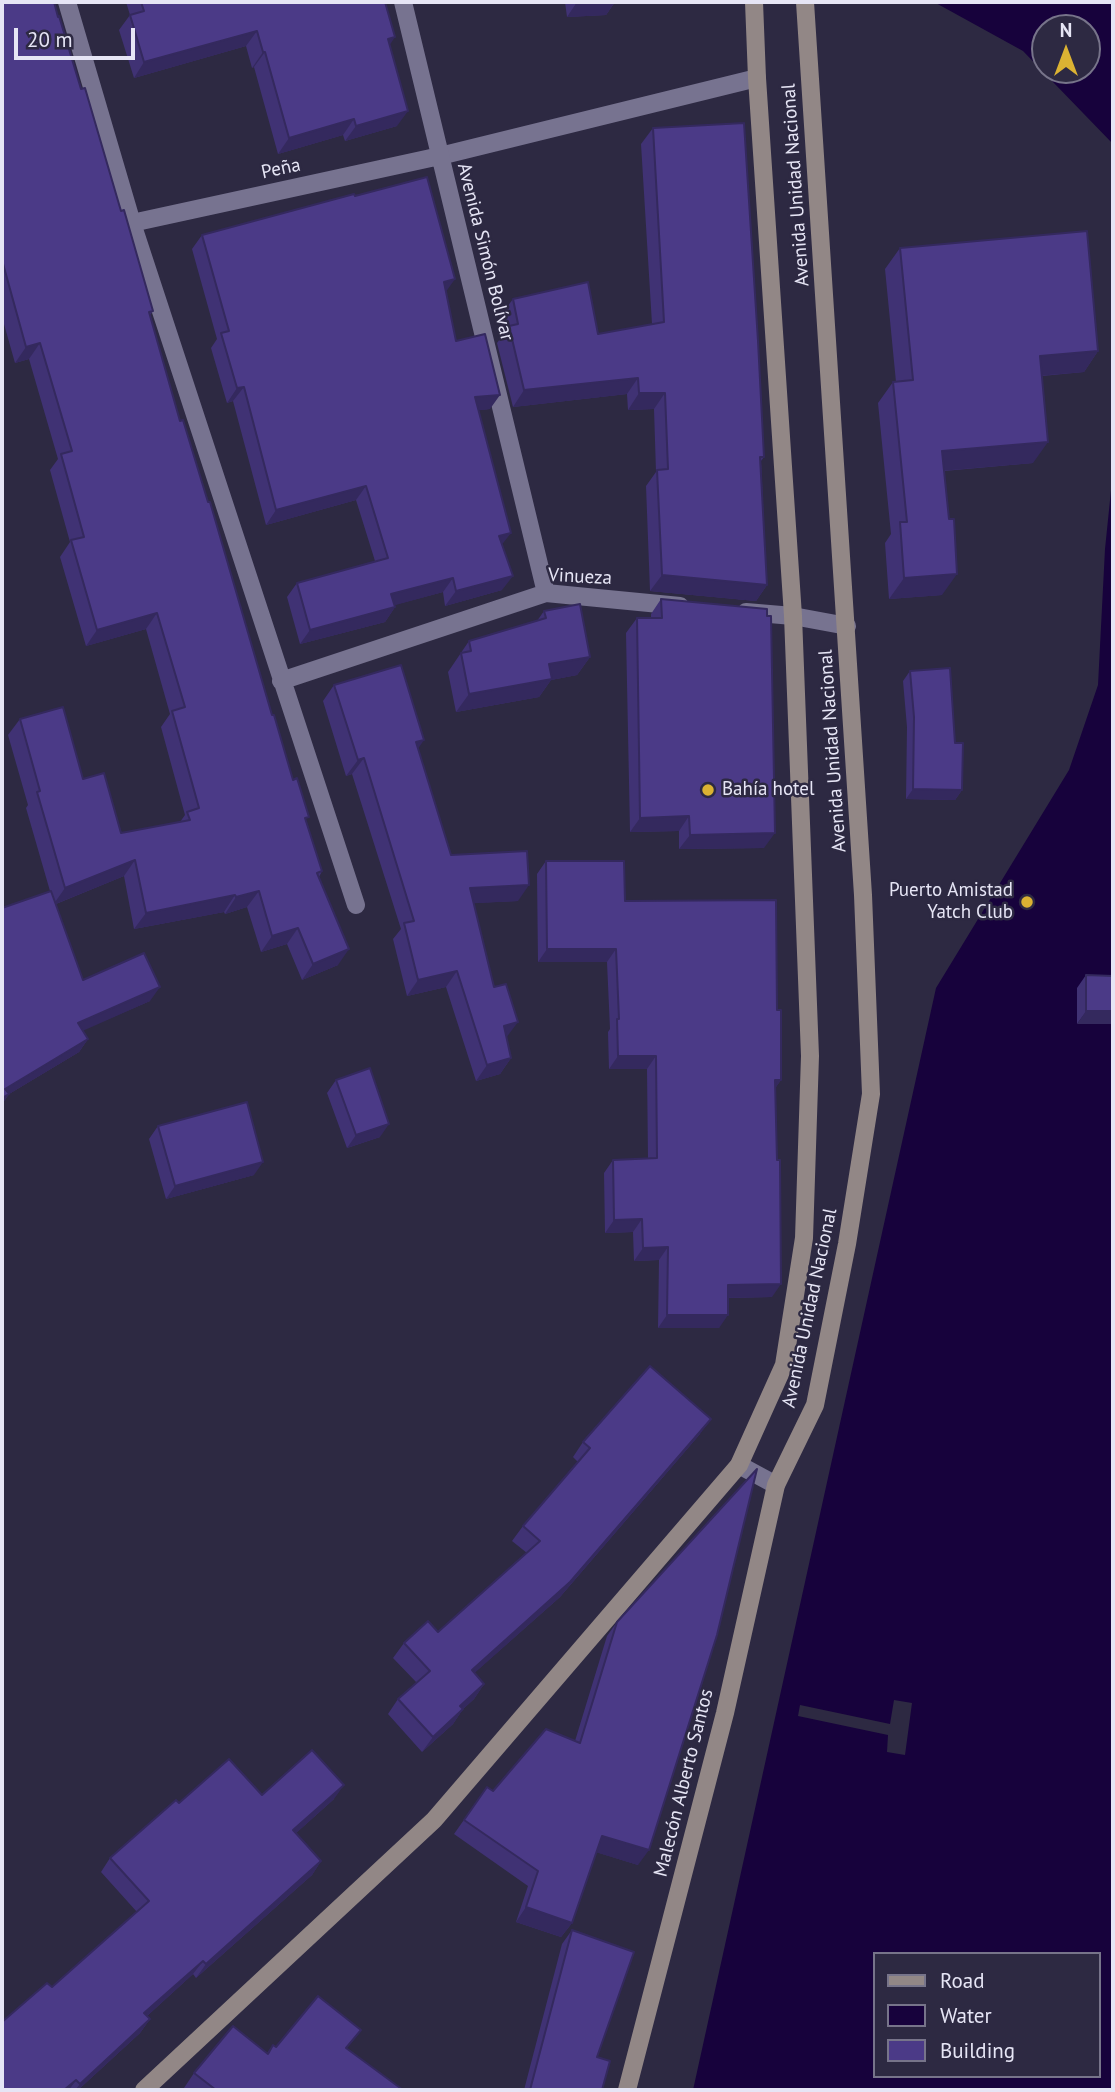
<!DOCTYPE html>
<meta charset="utf-8">
<style>
body{margin:0}
#map{position:relative;width:1115px;height:2092px;overflow:hidden;background:#2d2942;font-family:"PT Sans",sans-serif}
canvas{display:block}
.frame{position:absolute;inset:0;border:4px solid #e6e5f5;pointer-events:none}
.legend{position:absolute;left:873px;top:1952px;width:228px;height:126px;box-sizing:border-box;background:#2d2942;border:2px solid #77748a;margin:0;padding:9px 12px;list-style:none;font-size:21px;color:#e6e5f5}
.legend li{display:flex;align-items:center;gap:14px;height:35px}
.legend b{width:35px;border:2px solid #77748a}
.north{position:absolute;left:1031px;top:14px;width:70px;height:70px;box-sizing:border-box;background:#2d2942;border:2px solid #77748a;border-radius:50%;rotate:0deg;font-size:19px;font-weight:700;line-height:28px;text-align:center;color:#e6e5f5}
.north::after{content:'';display:block;margin:auto;width:24px;height:32px;background:#dbb233;clip-path:polygon(50% 0,100% 100%,50% 72%,0 100%)}
.scale{position:absolute;left:14px;top:28px;width:121px;height:32px;box-sizing:border-box;border:4px solid #e6e5f5;border-top:0;padding-left:9px;font-size:21px;line-height:24px;white-space:nowrap;color:#e6e5f5;-webkit-text-stroke:5px #2d2942;paint-order:stroke}
</style>
<div id="map">
<canvas width="1115" height="2092"></canvas>
<div class="frame"></div>
<ul class="legend">
<li><b style="height:9px;background:#928786"></b>Road</li>
<li><b style="height:19px;background:#17023c"></b>Water</li>
<li><b style="height:19px;background:#4b3a87"></b>Building</li>
</ul>
<div class="north">N</div>
<div class="scale">20 m</div>
</div>
<script>
const ctx = document.querySelector('canvas').getContext('2d');
ctx.lineJoin = 'round';
function fillPath(path, color) { ctx.fillStyle = color; ctx.fill(path, 'evenodd'); }
const poly = rows => new Path2D(rows.map(r => 'M' + r).join(''));
function stroke(path, color, width, dash) { ctx.strokeStyle = color; ctx.lineWidth = width; ctx.lineCap = dash ? 'butt' : 'round'; ctx.setLineDash(dash || []); ctx.stroke(path); }
function label(font, color, halo, rows, align = 'center') {
  ctx.font = font + ' "PT Sans",sans-serif'; ctx.lineWidth = 5; ctx.setLineDash([]); ctx.textBaseline = 'middle'; ctx.strokeStyle = halo; ctx.fillStyle = color; for (const [text, x, y, turn = 0] of rows) {
    ctx.save(); ctx.translate(x, y); ctx.rotate((+turn || 0) * Math.PI / 180); ctx.textAlign = isNaN(turn) ? turn : align; if (halo) ctx.strokeText(text, 0, 0); ctx.fillText(text, 0, 0); ctx.restore();
  }
}
const water = poly([
 [934,2,1113,2,1113,144,1023,51],
 [1045,28,1087,28,1087,70,1045,70],
 [1113,471,1113,2090,693,2090,936,988,1069,770,1098,685,1105,549],
 [875,1954,1099,1954,1099,2076,875,2076]
]);
const pier = poly([
 [894,1700,912,1703,905,1755,887,1752,888,1735,798,1716,800,1705,890,1724]
]);
const pedestrian = poly([
 [440,156,757,78]
]);
const minor = poly([
 [67,2,132,223,356,905],
 [403,2,546,593],
 [132,223,440,156],
 [746,612,793,616,847,626],
 [281,681,546,593,680,606],
 [739,1465,776,1485]
]);
const secondary = poly([
 [144,2090,434,1820,739,1465,784,1365,804,1238,810,1056,793,616,757,78,754,2],
 [627,2090,725,1713,776,1485,815,1405,847,1244,871,1094,863,895,805,2]
]);
const wall = poly([
 [2,2,58,17,153,311,150,315,180,421,272,715,322,871,319,877,338,965,302,980,287,944,261,952,247,907,225,914,224,912,134,929,124,876,56,904,83,980,150,1001,83,1030,88,1039,79,1052,9,1094,2,1104,50,891,26,808,28,805,8,735,20,719,83,779,121,833,180,822,185,815,161,727,170,714,146,629,86,646,60,557,70,542,50,470,58,459,29,359,15,363,2,317],
 [126,2,385,2,397,126,345,141,343,135,278,154,254,67,252,68,246,46,134,78,119,30,130,15],
 [565,2,615,2,606,15,567,17],
 [653,128,764,457,761,461,767,585,756,601,650,591,646,486,656,472,654,409,628,410,627,394,513,407,497,343,505,332,501,315,513,299,598,334,652,324,641,144],
 [355,196,446,292,456,341,490,409,479,410,502,545,502,590,445,606,443,592,394,605,395,607,385,622,300,644,287,597,297,583,375,561,356,500,266,525,233,401,227,403,211,348,217,339,192,249,202,235],
 [900,248,1098,351,1084,372,1042,376,1033,463,944,471,942,595,889,599,885,543,891,534,878,403,893,382,896,382,885,269],
 [661,599,764,848,679,849,679,831,630,832,626,633,637,618,651,618,651,614],
 [544,611,590,657,577,675,551,680,539,697,456,712,448,672,469,641,537,621],
 [910,671,955,743,962,790,955,800,906,799,907,727,903,681],
 [334,685,418,748,451,855,518,901,473,903,511,1058,500,1074,476,1081,446,987,407,996,393,939,401,929,352,774,346,776,323,701],
 [546,861,625,901,777,1010,781,1080,775,1088,772,1297,728,1298,719,1328,658,1328,659,1260,634,1261,633,1232,605,1233,604,1173,613,1160,648,1159,647,1069,609,1069,608,1032,610,1029,607,962,538,962,537,874],
 [1086,975,1113,976,1077,1024,1077,988],
 [336,1080,380,1137,347,1148,327,1093],
 [158,1126,254,1175,166,1199,149,1139],
 [700,1434,560,1597,474,1673,484,1684,474,1699,463,1709,453,1724,422,1752,388,1714,398,1699,417,1683,393,1658,404,1643,438,1632,527,1553,512,1541,523,1526,578,1462,573,1457,583,1442],
 [617,1622,638,1865,596,1852,572,1923,561,1937,516,1922,528,1886,454,1834,487,1787,493,1791,575,1741,607,1636],
 [262,1795,334,1799,296,1833,321,1861,312,1875,196,1978,193,1974,147,2016,150,2019,140,2033,78,2090,2,2090,52,1987,137,1912,101,1872,110,1858,179,1803],
 [572,1930,597,2057,602,2090,524,2090,562,1944],
 [273,2045,276,2047,347,2049,403,2090,187,2090,184,2088,194,2073,267,2053]
]);
const shadedWall = poly([
 [527,2,556,2,526,3],
 [577,2,615,2,606,15,567,17],
 [257,31,246,46,134,78,144,62],
 [395,37,385,52,388,39],
 [263,52,265,52,254,67,252,68],
 [408,111,397,126,345,141,356,126],
 [354,119,343,135,278,154,289,138],
 [455,279,445,293,444,282],
 [40,343,29,359,15,363,26,347],
 [1098,351,1084,372,1025,377,1040,356],
 [638,378,627,394,513,407,524,390],
 [244,387,233,401,227,403,237,388],
 [639,393,665,393,654,409,628,410],
 [500,395,490,409,465,412,475,397],
 [1048,442,1033,463,928,472,942,451],
 [366,486,356,500,266,525,276,510],
 [511,533,500,547,499,536],
 [957,574,942,595,889,599,904,578],
 [662,575,767,585,756,601,650,591],
 [513,576,502,590,445,606,456,591],
 [453,578,443,592,381,609,391,594],
 [395,607,385,622,300,644,310,630],
 [157,613,146,629,86,646,97,630],
 [590,657,577,675,551,680,539,697,456,712,469,694,549,664],
 [424,740,413,756,416,742],
 [364,758,352,774,346,776,358,760],
 [913,789,962,790,955,800,906,799],
 [689,816,679,831,630,832,640,818],
 [775,833,764,848,679,849,690,835],
 [135,860,124,876,53,905,65,888],
 [529,885,518,901,459,904,470,888],
 [259,891,247,907,225,914,236,897],
 [235,895,224,912,134,929,146,913],
 [298,928,287,944,261,952,272,936],
 [349,949,338,965,302,980,313,964],
 [547,949,616,949,607,962,538,962],
 [457,971,446,987,407,996,418,980],
 [160,987,150,1001,69,1037,78,1023],
 [1086,1011,1113,1011,1113,1024,1077,1024],
 [518,1022,506,1038,504,1026],
 [88,1039,79,1052,9,1094,2,1104,2,1093,5,1089],
 [618,1056,656,1056,647,1069,609,1069],
 [511,1058,500,1074,476,1081,487,1065],
 [775,1080,781,1080,772,1093],
 [389,1124,380,1137,347,1148,356,1135],
 [263,1162,254,1175,166,1199,175,1186],
 [642,1219,633,1232,605,1233,614,1220],
 [668,1247,659,1260,634,1261,643,1248],
 [781,1284,772,1297,719,1298,728,1285],
 [667,1315,728,1315,719,1328,658,1328],
 [711,1419,700,1434,560,1597,461,1685,472,1670],
 [484,1684,474,1699,450,1721,460,1706],
 [463,1709,453,1724,422,1752,433,1737],
 [344,1785,334,1799,284,1844,293,1830],
 [602,1836,649,1850,638,1865,592,1851],
 [321,1861,312,1875,196,1978,206,1964],
 [526,1907,572,1923,561,1937,516,1922],
 [203,1961,193,1974,135,2027,144,2013],
 [150,2019,140,2033,78,2090,75,2090,80,2084],
 [76,2080,69,2090,64,2090]
]);
const building = poly([
 [2,2,54,2,58,17,59,16,81,89,85,88,121,211,124,210,153,311,149,312,180,421,183,420,208,502,210,502,272,715,274,715,293,780,297,778,309,817,305,818,322,871,317,873,349,949,313,964,298,928,272,936,259,891,236,897,235,895,146,913,135,860,65,888,37,792,40,791,20,719,63,707,83,779,104,773,121,833,190,820,187,812,199,808,172,711,185,707,157,613,97,630,71,540,84,537,61,454,72,451,40,343,26,347,2,260,2,2],
 [141,2,385,2,395,37,388,39,408,111,356,126,354,119,289,138,265,52,263,52,257,31,144,62,130,15,144,11,141,2],
 [744,123,758,341,764,457,760,457,767,585,662,575,657,470,668,469,665,393,639,393,638,378,524,390,509,326,518,324,513,299,588,282,598,334,664,322,653,128,744,123],
 [427,177,455,279,444,282,456,341,485,334,500,395,475,397,511,533,499,536,513,576,456,591,453,578,391,594,395,607,310,630,297,583,388,558,366,486,276,510,244,387,237,388,221,333,229,331,202,235,354,194,355,196,427,177],
 [1087,231,1098,351,1040,356,1048,442,942,451,949,519,954,519,957,574,904,578,900,522,907,522,893,382,913,380,900,248,1087,231],
 [661,599,767,609,767,616,771,616,775,833,690,835,689,816,640,818,637,618,662,618,661,599],
 [580,604,590,657,549,664,552,679,469,694,461,653,471,651,469,641,546,618,544,611,580,604],
 [401,665,424,740,416,742,451,855,527,851,529,885,470,888,494,987,506,984,518,1022,504,1026,511,1058,487,1065,457,971,418,980,404,923,414,921,364,758,358,760,334,685,401,665],
 [950,668,955,743,963,743,962,790,913,789,914,717,910,671,950,668],
 [546,861,624,861,625,901,776,900,777,1010,781,1010,781,1080,775,1080,777,1160,780,1160,781,1284,728,1285,728,1315,667,1315,668,1247,643,1248,642,1219,614,1220,613,1160,657,1158,656,1056,618,1056,617,1019,619,1019,616,949,547,949,546,861],
 [51,891,83,980,144,953,160,987,78,1023,88,1039,5,1089,9,1094,2,1098,2,908,51,891],
 [1086,975,1113,976,1113,1011,1086,1011,1086,975],
 [370,1068,389,1124,356,1135,336,1080,370,1068],
 [247,1102,263,1162,175,1186,158,1126,247,1102],
 [650,1366,711,1419,570,1582,472,1670,484,1684,460,1706,463,1709,433,1737,398,1699,430,1671,404,1643,428,1621,438,1632,540,1541,523,1526,590,1448,583,1442,650,1366],
 [757,1469,717,1635,649,1850,602,1836,572,1923,526,1907,538,1871,464,1820,487,1787,493,1791,546,1729,580,1743,617,1622,757,1469],
 [312,1750,344,1785,293,1830,321,1861,206,1964,203,1961,144,2013,150,2019,80,2084,76,2080,64,2090,2,2090,2,2022,47,1983,52,1987,149,1901,110,1858,176,1800,179,1803,229,1759,262,1795,312,1750],
 [572,1930,634,1952,597,2057,610,2061,602,2090,530,2090,572,1930],
 [318,1996,361,2030,346,2048,403,2090,216,2090,194,2073,233,2026,268,2054,273,2045,276,2047,318,1996]
]);
const markers = [
 [708,790,7,"#dbb233"],
 [1027,902,7,"#dbb233"]
];
const streetNames = [
 ["Peña",281,169,-12],
 ["Avenida Unidad Nacional",796,185,-94],
 ["Avenida Simón Bolívar",485,252,76],
 ["Vinueza",580,577,3],
 ["Avenida Unidad Nacional",833,751,-94],
 ["Avenida Unidad Nacional",810,1308,-78],
 ["Malecón Alberto Santos",684,1783,-76]
];
const poiNames = [
 ["Bahía hotel",722,790],
 ["Puerto Amistad",1013,891,"right"],
 ["Yatch Club",1013,913,"right"]
];
fillPath(water, '#17023c');
fillPath(pier, '#2d2942');
stroke(pedestrian, '#777390', 18);
stroke(minor, '#777390', 18);
stroke(secondary, '#928786', 18);
fillPath(wall, '#403274');
fillPath(shadedWall, '#34295e');
fillPath(building, '#4b3a87');
stroke(building, '#34295e', 2);
for (const [x, y, r, color] of markers) { const dot = new Path2D(); dot.arc(x, y, r, 0, 2 * Math.PI); ctx.fillStyle = color; ctx.fill(dot); stroke(dot, '#2d2942', 2.5); }
label('19px', '#e6e5f5', '#2d2942', streetNames);
label('19px', '#e6e5f5', '#2d2942', poiNames, 'left');
</script>
